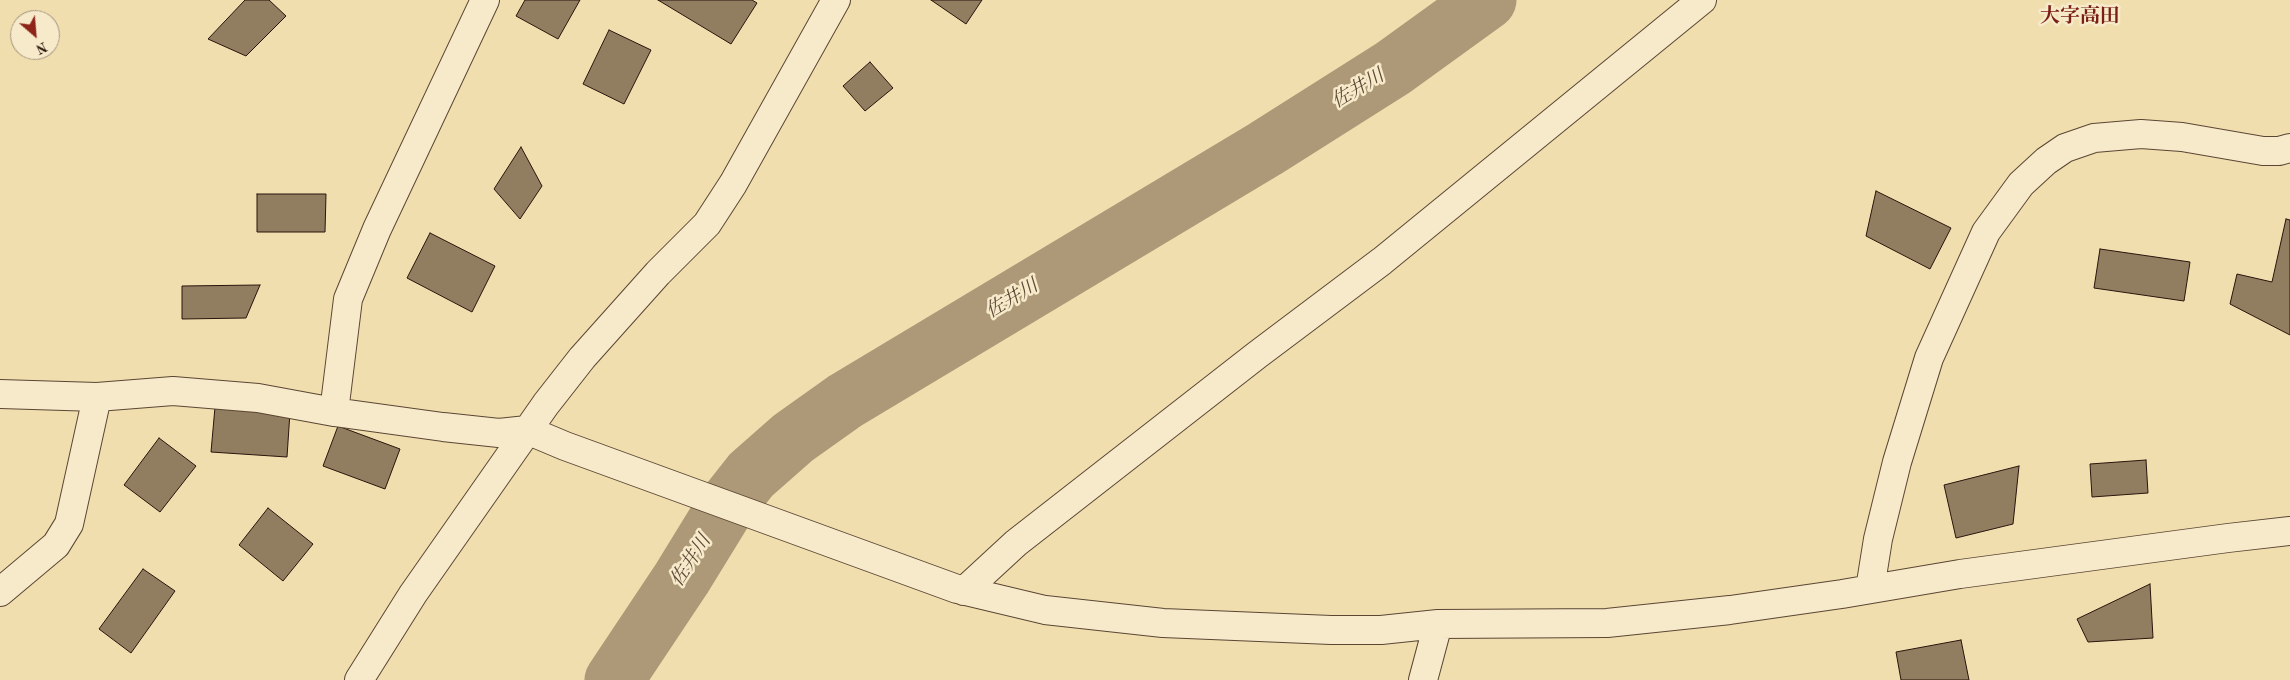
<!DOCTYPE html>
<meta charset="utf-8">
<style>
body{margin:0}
#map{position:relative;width:2290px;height:680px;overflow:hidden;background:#f1deae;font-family:"Old Standard TT",serif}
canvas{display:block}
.north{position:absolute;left:10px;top:10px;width:50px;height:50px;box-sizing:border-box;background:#f6eaca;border:1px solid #a4947e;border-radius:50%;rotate:153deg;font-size:14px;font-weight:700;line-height:20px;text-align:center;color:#29140c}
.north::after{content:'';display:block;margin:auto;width:18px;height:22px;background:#8f2418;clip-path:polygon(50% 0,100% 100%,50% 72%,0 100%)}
</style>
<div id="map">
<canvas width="2290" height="680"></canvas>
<div class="north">N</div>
</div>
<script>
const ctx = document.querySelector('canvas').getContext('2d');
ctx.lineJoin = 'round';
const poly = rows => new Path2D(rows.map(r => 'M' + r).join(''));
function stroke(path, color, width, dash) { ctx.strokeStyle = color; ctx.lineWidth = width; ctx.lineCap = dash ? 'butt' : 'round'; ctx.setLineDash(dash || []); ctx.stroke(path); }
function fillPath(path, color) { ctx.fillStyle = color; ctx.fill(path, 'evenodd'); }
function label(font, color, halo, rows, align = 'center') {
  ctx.font = font + ' "Old Standard TT","Noto Serif JP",serif'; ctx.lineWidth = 5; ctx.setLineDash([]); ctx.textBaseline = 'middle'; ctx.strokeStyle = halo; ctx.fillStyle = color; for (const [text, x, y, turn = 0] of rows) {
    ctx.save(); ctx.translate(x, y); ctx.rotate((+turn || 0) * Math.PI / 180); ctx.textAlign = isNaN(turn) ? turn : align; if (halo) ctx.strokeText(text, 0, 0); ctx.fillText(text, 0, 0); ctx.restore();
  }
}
const river = poly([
 [614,680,682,578,725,508,751,475,793,438,845,401,1265,149,1393,68,1487,0]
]);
const building = poly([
 [245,0,269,0,286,16,246,56,208,39,245,0],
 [525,0,580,0,558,39,516,16,525,0],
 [658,0,752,0,757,3,731,44,658,0],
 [931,0,982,0,966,24,931,0],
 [609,30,651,50,624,104,583,84,609,30],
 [870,62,893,88,865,111,843,86,870,62],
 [521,147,542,186,520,219,494,189,521,147],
 [1876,191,1951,228,1930,269,1866,236,1876,191],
 [257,194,326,194,325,232,257,232,257,194],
 [2286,219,2290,220,2290,335,2230,304,2237,274,2272,282,2286,219],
 [430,233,495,266,472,312,407,278,430,233],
 [2100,249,2190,262,2184,301,2094,288,2100,249],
 [260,285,246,318,182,319,182,286,260,285],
 [215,407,290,412,287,457,211,452,215,407],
 [338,426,400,449,385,489,323,466,338,426],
 [159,438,196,466,160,512,124,485,159,438],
 [2146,460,2148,493,2092,497,2090,464,2146,460],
 [2019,466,2013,524,1956,538,1944,485,2019,466],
 [268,508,313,544,283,581,239,545,268,508],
 [143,569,175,591,131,653,99,629,143,569],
 [2150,584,2153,638,2088,642,2077,619,2150,584],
 [1961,640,1969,680,1901,680,1896,652,1961,640]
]);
const minor = poly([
 [0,394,97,397,173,391,258,398,334,412,443,427,499,433,527,430,565,446,957,589,1045,610,1163,623,1331,630,1381,630,1438,624,1607,623,1730,610,1842,594,1960,574,2228,538,2290,531],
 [334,412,348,299,377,229,485,0],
 [1870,589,1878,539,1897,462,1929,358,1986,232,2021,184,2046,161,2065,148,2094,138,2141,134,2182,137,2263,151,2279,151,2290,148],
 [964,591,1016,543,1257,355,1382,261,1702,0],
 [0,592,56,545,69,524,97,397],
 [359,680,413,594,546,404,582,358,658,273,707,224,733,184,836,0],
 [1423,680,1438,624]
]);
const waterNames = [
 ["佐井川",1358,89,-31],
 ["佐井川",1012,299,-31],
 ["佐井川",691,561,-57]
];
const quarterNames = [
 ["大字高田",2080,17]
];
stroke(river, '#ad9977', 59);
fillPath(building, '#917d60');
stroke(building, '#29140c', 1);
stroke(minor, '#5b4634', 30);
stroke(minor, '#f6eaca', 28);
label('italic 19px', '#5e4937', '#f6eaca', waterNames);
label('bold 20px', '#7a1f14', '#f6eaca', quarterNames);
</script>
